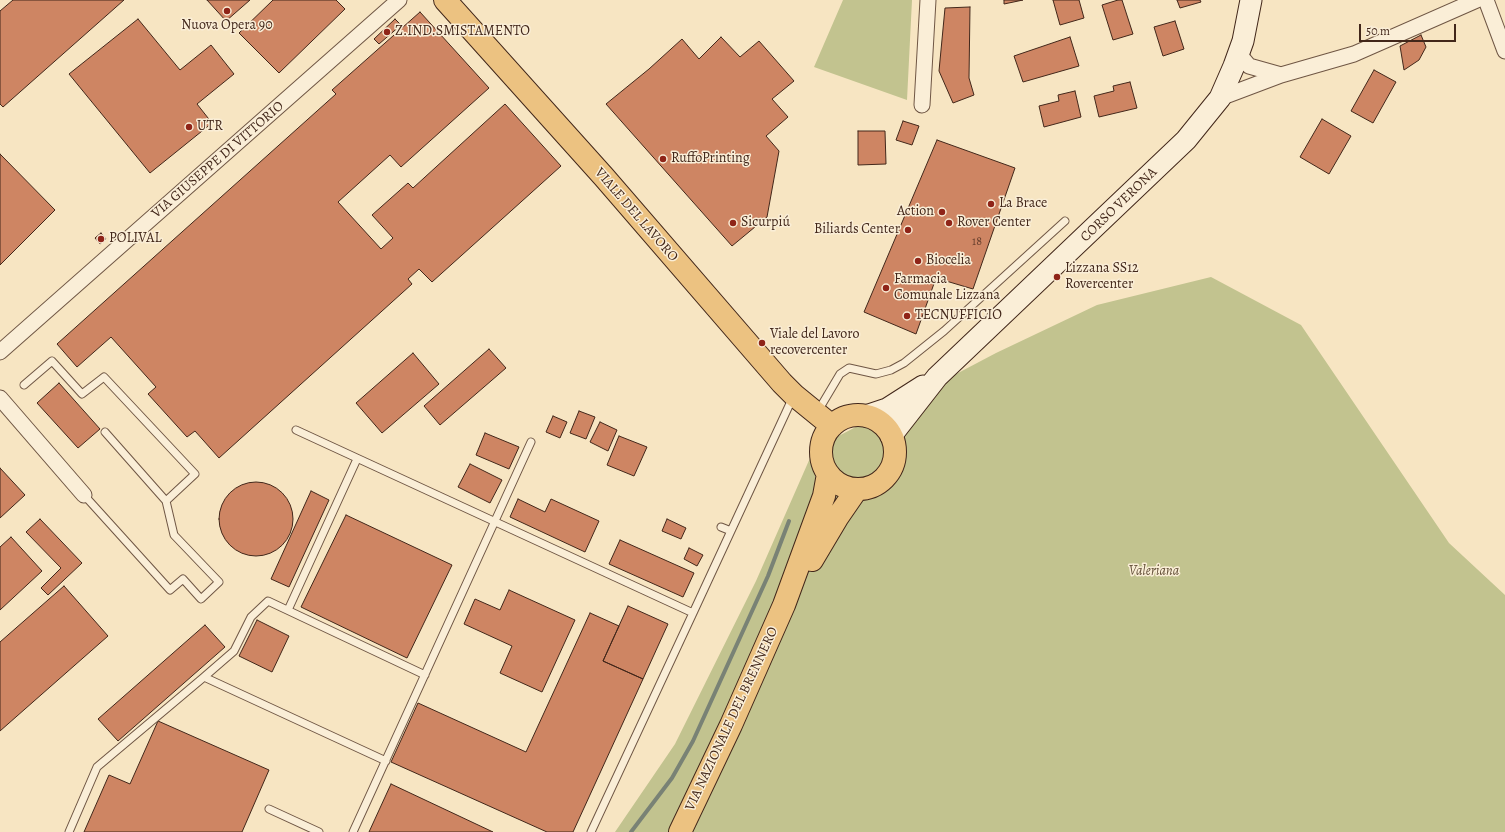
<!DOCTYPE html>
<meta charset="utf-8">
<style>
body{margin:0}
#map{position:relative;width:1505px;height:832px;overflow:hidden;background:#f7e5c2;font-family:Alegreya,serif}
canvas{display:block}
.scale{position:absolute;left:1359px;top:24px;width:97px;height:18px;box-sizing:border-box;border:2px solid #42271a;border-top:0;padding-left:5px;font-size:12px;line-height:14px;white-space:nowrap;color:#42271a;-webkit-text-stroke:3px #faeed7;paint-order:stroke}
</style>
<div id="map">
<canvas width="1505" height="832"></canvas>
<div class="scale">50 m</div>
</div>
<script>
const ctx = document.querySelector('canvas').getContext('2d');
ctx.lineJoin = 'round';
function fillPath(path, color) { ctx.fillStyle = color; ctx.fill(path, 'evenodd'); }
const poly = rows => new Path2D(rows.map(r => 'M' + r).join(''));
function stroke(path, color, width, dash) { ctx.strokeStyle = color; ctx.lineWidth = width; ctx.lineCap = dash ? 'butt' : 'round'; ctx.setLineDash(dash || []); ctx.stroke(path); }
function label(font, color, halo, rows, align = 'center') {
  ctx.font = font + ' Alegreya,serif'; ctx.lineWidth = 3; ctx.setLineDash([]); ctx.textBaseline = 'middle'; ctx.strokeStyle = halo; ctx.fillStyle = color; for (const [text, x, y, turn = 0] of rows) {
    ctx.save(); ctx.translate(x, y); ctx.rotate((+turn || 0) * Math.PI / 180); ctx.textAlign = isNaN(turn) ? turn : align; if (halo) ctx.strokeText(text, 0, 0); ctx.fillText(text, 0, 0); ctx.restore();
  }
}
const green = poly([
 [843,0,912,0,907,100,814,67],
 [1211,277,1301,325,1449,543,1505,595,1505,832,615,832,675,744,756,581,814,449,996,353,1097,305]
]);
const stream = poly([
 [631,832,672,778,693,741,768,576,789,521]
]);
const building = poly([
 [13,0,124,0,3,107,0,104,0,11,13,0],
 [207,0,250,0,226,21,207,0],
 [273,0,336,0,345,9,279,73,239,33,273,0],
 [1004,0,1023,0,1004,4,1004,0],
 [1053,0,1079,0,1084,18,1060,25,1053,0],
 [1118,0,1122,0,1133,34,1113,40,1102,5,1118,0],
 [1177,0,1200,0,1201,2,1180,8,1177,0],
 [970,7,969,78,974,95,953,103,939,71,945,8,970,7],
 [420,12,489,88,401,167,390,155,338,202,381,249,393,238,372,215,408,183,413,188,505,104,561,166,432,282,419,269,408,279,412,284,219,458,195,431,187,437,148,394,156,387,111,337,77,367,57,344,336,94,332,90,420,12],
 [138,19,180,70,211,45,234,74,197,104,212,123,150,173,69,74,138,19],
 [395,19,401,25,379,44,374,39,395,19],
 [1175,21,1184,49,1163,56,1154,27,1175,21],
 [1421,35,1426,47,1419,60,1404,70,1400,46,1421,35],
 [721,37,740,57,759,41,794,81,772,99,788,117,766,136,779,151,767,217,732,246,606,104,649,69,682,39,699,59,721,37],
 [1070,37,1079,66,1023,82,1014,56,1070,37],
 [1374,70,1396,82,1373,123,1351,111,1374,70],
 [1130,82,1137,108,1099,117,1094,96,1114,91,1113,86,1130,82],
 [1075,91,1081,117,1044,127,1039,106,1059,101,1058,95,1075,91],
 [1322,119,1351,136,1329,174,1300,157,1322,119],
 [903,121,919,126,912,145,896,140,903,121],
 [858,131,885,131,886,164,858,165,858,131],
 [937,140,1015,168,973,289,936,278,916,334,864,312,937,140],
 [0,154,55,210,0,265,0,154],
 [101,233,106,239,100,244,95,238,101,233],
 [489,349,506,368,440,425,424,406,489,349],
 [413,353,439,384,382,433,356,403,413,353],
 [59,383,100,429,78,448,37,403,59,383],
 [579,411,595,417,586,439,570,433,579,411],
 [553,416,567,422,560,438,546,432,553,416],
 [600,422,617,430,608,451,590,442,600,422],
 [485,433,519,447,509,469,476,455,485,433],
 [619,436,647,447,634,476,607,465,619,436],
 [470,464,502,480,490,503,458,487,470,464],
 [0,468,25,495,0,518,0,468],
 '219 519a37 37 0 1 1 74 0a37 37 0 1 1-74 0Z',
 [311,491,329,500,289,587,271,579,311,491],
 [518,499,545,512,551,499,599,521,585,552,510,517,518,499],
 [346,515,452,565,407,658,301,607,346,515],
 [40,519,82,563,48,595,41,588,61,568,26,532,40,519],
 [667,519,686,528,681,539,662,531,667,519],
 [11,537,42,571,0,610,0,547,11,537],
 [620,540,694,573,683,597,609,564,620,540],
 [689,548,703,555,697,566,684,559,689,548],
 [64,586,108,636,0,731,0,642,64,586],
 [509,590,575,620,542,692,500,673,512,646,464,624,475,599,500,610,509,590],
 [628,606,668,624,643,679,603,661,628,606],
 [590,613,619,626,603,661,643,679,573,832,547,832,391,762,418,703,526,752,590,613],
 [257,620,289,636,272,672,239,656,257,620],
 [205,625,225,647,118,741,98,719,205,625],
 [158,721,269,770,242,832,84,832,109,775,130,784,158,721],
 [391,784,493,832,369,832,391,784]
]);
const service = poly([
 [24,385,52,361,82,394,104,377,195,474,166,501],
 [818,411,840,374,849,368,876,374,891,370,904,363,944,331,1065,221],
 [296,430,693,613,793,397],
 [84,495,170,590,183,579,201,599,219,582,174,535,166,501,105,432],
 [721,527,731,531],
 [288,610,357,459],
 [204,677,234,651,251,617,268,601,425,675],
 [269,809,319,832],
 [69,832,97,767,204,677,386,761],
 [353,832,531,442],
 [591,832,693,613]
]);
const minor = poly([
 [1486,0,1505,51],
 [1239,54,1249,66,1281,75],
 [1220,98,1281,75,1354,54,1477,0],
 [922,105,928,0],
 [0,352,399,0],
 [0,398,84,495]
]);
const secondary = poly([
 [866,416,887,409,923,386],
 [891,436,937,377,1186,140,1220,98,1234,66,1243,41,1251,0]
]);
const primary = poly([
 [445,0,604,177,782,383,794,395,832,426],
 '821 452a37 37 0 1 1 74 0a37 37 0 1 1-74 0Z',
 [812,560,837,518,857,489],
 [680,832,731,725,784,605,824,496,828,474]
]);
const markers = [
 [227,11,4,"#8f2418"],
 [387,32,4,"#8f2418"],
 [189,127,4,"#8f2418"],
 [663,159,4,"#8f2418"],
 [991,204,4,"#8f2418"],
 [942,212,4,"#8f2418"],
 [733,223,4,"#8f2418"],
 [949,223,4,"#8f2418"],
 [908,230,4,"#8f2418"],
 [101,239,4,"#8f2418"],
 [918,261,4,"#8f2418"],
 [1057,277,4,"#8f2418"],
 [886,288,4,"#8f2418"],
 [907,316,4,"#8f2418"],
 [762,343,4,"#8f2418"]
];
const numberNames = [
 ["18",977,242]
];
const poiNames = [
 ["Nuova Opera 90",227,26,"center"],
 ["Z.IND.SMISTAMENTO",395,32],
 ["UTR",197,127],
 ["RuffoPrinting",671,159],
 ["La Brace",999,204],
 ["Action",934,212,"right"],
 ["Sicurpiú",741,223],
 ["Rover Center",957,223],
 ["Biliards Center",900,230,"right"],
 ["POLIVAL",109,239],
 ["Biocelia",926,261],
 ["Lizzana SS12",1065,269],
 ["Rovercenter",1065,285],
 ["Farmacia",894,280],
 ["Comunale Lizzana",894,296],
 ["TECNUFFICIO",915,316],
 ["Viale del Lavoro",770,335],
 ["recovercenter",770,351]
];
const streetNames = [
 ["VIA GIUSEPPE DI VITTORIO",218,160,-41],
 ["CORSO VERONA",1119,205,-44],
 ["VIALE DEL LAVORO",636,215,49],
 ["VIA NAZIONALE DEL BRENNERO",732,719,-65]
];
const parkNames = [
 ["Valeriana",1154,572]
];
fillPath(green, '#c2c38f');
stroke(stream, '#798275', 4);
fillPath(building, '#ce8563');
stroke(building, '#42271a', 1);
stroke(service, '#6f5644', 9);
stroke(minor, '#6f5644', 17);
stroke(secondary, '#42271a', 23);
stroke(primary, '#42271a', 24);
stroke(service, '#faeed7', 7);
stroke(minor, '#faeed7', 15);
stroke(secondary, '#faeed7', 21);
stroke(primary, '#ecc281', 22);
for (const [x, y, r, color] of markers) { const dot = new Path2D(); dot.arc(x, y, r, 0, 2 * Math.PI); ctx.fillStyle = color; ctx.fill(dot); stroke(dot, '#faeed7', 1.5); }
label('12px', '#653e2c', null, numberNames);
label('14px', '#42271a', '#faeed7', poiNames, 'left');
label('14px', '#42271a', '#faeed7', streetNames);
label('italic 14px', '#624e37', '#faeed7', parkNames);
</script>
